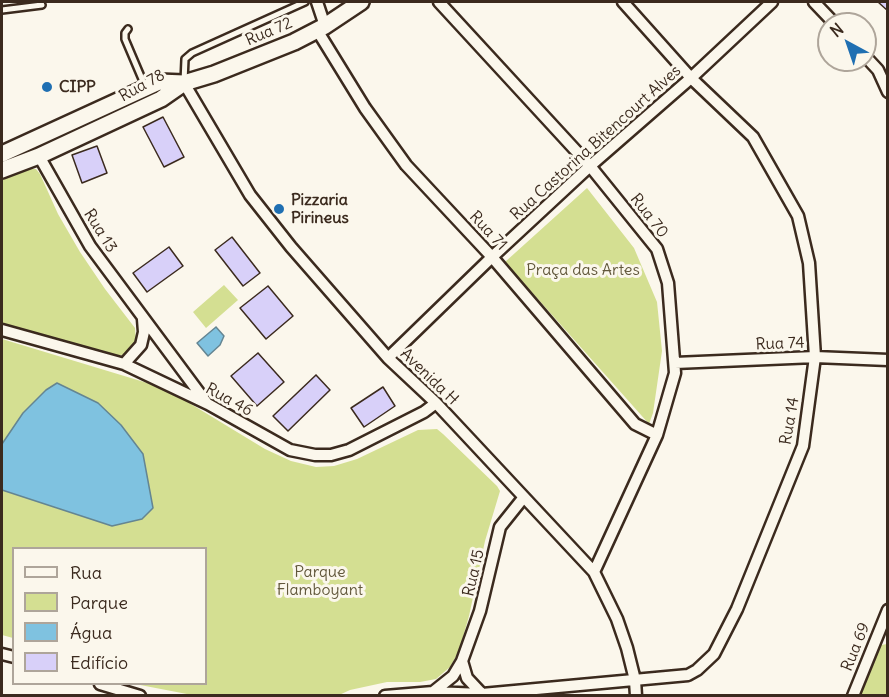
<!DOCTYPE html>
<meta charset="utf-8">
<style>
body{margin:0}
#map{position:relative;width:889px;height:697px;overflow:hidden;background:#fbf7ec;font-family:Delius,sans-serif}
canvas{display:block}
.frame{position:absolute;inset:0;border:3px solid #3b2a1e;pointer-events:none}
.legend{position:absolute;left:12px;top:547px;width:195px;height:138px;box-sizing:border-box;background:#fbf7ec;border:2px solid #aea59a;margin:0;padding:8px 10px;list-style:none;font-size:18px;color:#3b2a1e}
.legend li{display:flex;align-items:center;gap:12px;height:30px}
.legend b{width:30px;border:2px solid #aea59a}
.north{position:absolute;left:817px;top:12px;width:60px;height:60px;box-sizing:border-box;background:#fbf7ec;border:2px solid #aea59a;border-radius:50%;rotate:320deg;font-size:16px;font-weight:700;line-height:24px;text-align:center;color:#3b2a1e}
.north::after{content:'';display:block;margin:auto;width:21px;height:27px;background:#1f6fb2;clip-path:polygon(50% 0,100% 100%,50% 72%,0 100%)}
</style>
<div id="map">
<canvas width="889" height="697"></canvas>
<div class="frame"></div>
<ul class="legend">
<li><b style="height:8px;background:#fbf7ec"></b>Rua</li>
<li><b style="height:16px;background:#d4df92"></b>Parque</li>
<li><b style="height:16px;background:#7fc2e0"></b>Água</li>
<li><b style="height:16px;background:#d8d0f9"></b>Edifício</li>
</ul>
<div class="north">N</div>
</div>
<script>
const ctx = document.querySelector('canvas').getContext('2d');
ctx.lineJoin = 'round';
function fillPath(path, color) { ctx.fillStyle = color; ctx.fill(path, 'evenodd'); }
const poly = rows => new Path2D(rows.map(r => 'M' + r).join(''));
function stroke(path, color, width, dash) { ctx.strokeStyle = color; ctx.lineWidth = width; ctx.lineCap = dash ? 'butt' : 'round'; ctx.setLineDash(dash || []); ctx.stroke(path); }
function label(font, color, halo, rows, align = 'center') {
  ctx.font = font + ' Delius,sans-serif'; ctx.lineWidth = 6; ctx.setLineDash([]); ctx.textBaseline = 'middle'; ctx.strokeStyle = halo; ctx.fillStyle = color; for (const [text, x, y, turn = 0] of rows) {
    ctx.save(); ctx.translate(x, y); ctx.rotate((+turn || 0) * Math.PI / 180); ctx.textAlign = isNaN(turn) ? turn : align; if (halo) ctx.strokeText(text, 0, 0); ctx.fillText(text, 0, 0); ctx.restore();
  }
}
const green = poly([
 [28,169,36,169,40,174,58,214,80,252,105,289,135,328,136,343,126,354,116,356,2,324,2,178],
 [587,188,634,248,657,302,662,351,653,413,649,424,505,262],
 [224,285,238,300,206,328,193,312],
 [2,339,154,385,181,398,265,449,291,461,316,467,334,466,357,459,418,430,437,429,443,434,497,486,500,491,485,541,469,616,459,651,450,667,436,679,420,682,387,682,350,690,337,696,192,695,135,684,206,684,206,548,14,548,13,638,2,635],
 [887,644,887,695,856,696,876,646]
]);
const water = poly([
 [216,327,224,336,220,345,208,356,197,343,216,327],
 [57,383,98,403,121,425,143,454,153,508,142,519,112,526,2,490,2,444,23,413,46,390,57,383]
]);
const building = poly([
 [878,2,888,2,888,11,878,2],
 [163,117,184,157,164,167,143,127,163,117],
 [97,146,107,173,82,183,72,155,97,146],
 [232,237,260,273,243,286,215,250,232,237],
 [169,247,183,266,147,292,133,273,169,247],
 [268,286,293,316,266,339,240,308,268,286],
 [258,353,284,382,257,406,231,376,258,353],
 [316,375,330,390,288,431,273,416,316,375],
 [383,387,395,406,364,427,351,408,383,387]
]);
const service = poly([
 [2,10,42,5],
 [128,29,125,33,125,39,145,86],
 [184,82,185,59,192,53,305,2]
]);
const minor = poly([
 [317,2,325,26],
 [439,2,590,166,657,249,668,283,675,373,657,435,594,572],
 [814,2,835,24],
 [317,30,365,108,406,165,492,257,635,424,657,435],
 [865,56,878,70,888,92],
 [184,83,250,195,291,247,388,358,436,403,594,572,617,619,627,648,635,680,636,696],
 [39,156,90,246,206,402],
 [2,330,124,364,208,404,290,450,315,455,331,455,349,450,424,412,436,403],
 [388,358,492,257,590,166,691,78,772,2],
 [675,363,815,357,888,360],
 [124,364,141,345,144,332,143,319],
 [2,654,14,657],
 [462,661,467,678,482,694],
 [100,684,140,696],
 [433,692,453,676,462,661,480,611,500,527,524,497],
 [385,696,433,692,482,694,688,675,697,670,714,654,737,609,803,446,815,357,809,263,798,216,753,137,691,78,623,2],
 [853,696,888,610]
]);
const secondary = poly([
 [2,154,159,82,184,83,214,74,294,42,325,26,361,2],
 [2,170,39,156,161,99,184,83]
]);
const markers = [
 [47,87,6,"#1f6fb2"],
 [279,209,6,"#1f6fb2"]
];
const streetNames = [
 ["Rua 72",269,32,-23],
 ["Rua 78",142,86,-29],
 ["Rua Castorina Bitencourt Alves",596,143,-42],
 ["Rua 70",649,216,52],
 ["Rua 13",100,231,58],
 ["Rua 71",488,231,47],
 ["Rua 74",780,344,-2],
 ["Avenida H",429,377,44],
 ["Rua 46",229,400,29],
 ["Rua 14",790,421,-80],
 ["Rua 15",474,573,-77],
 ["Rua 69",856,647,-68]
];
const poiNames = [
 ["CIPP",59,87],
 ["Pizzaria",291,200],
 ["Pirineus",291,218]
];
const parkNames = [
 ["Praça das Artes",583,270],
 ["Parque",320,572],
 ["Flamboyant",320,590]
];
fillPath(green, '#d4df92');
fillPath(water, '#7fc2e0');
stroke(water, '#648592', 1.5);
fillPath(building, '#d8d0f9');
stroke(building, '#3b2a1e', 1.5);
stroke(service, '#3b2a1e', 10);
stroke(minor, '#3b2a1e', 15);
stroke(secondary, '#3b2a1e', 20);
stroke(service, '#fbf7ec', 5);
stroke(minor, '#fbf7ec', 10);
stroke(secondary, '#fbf7ec', 15);
for (const [x, y, r, color] of markers) { const dot = new Path2D(); dot.arc(x, y, r, 0, 2 * Math.PI); ctx.fillStyle = color; ctx.fill(dot); stroke(dot, '#fbf7ec', 2); }
label('16px', '#3b2a1e', '#fbf7ec', streetNames);
label('bold 16px', '#3b2a1e', '#fbf7ec', poiNames, 'left');
label('16px', '#61573b', '#fbf7ec', parkNames);
</script>
